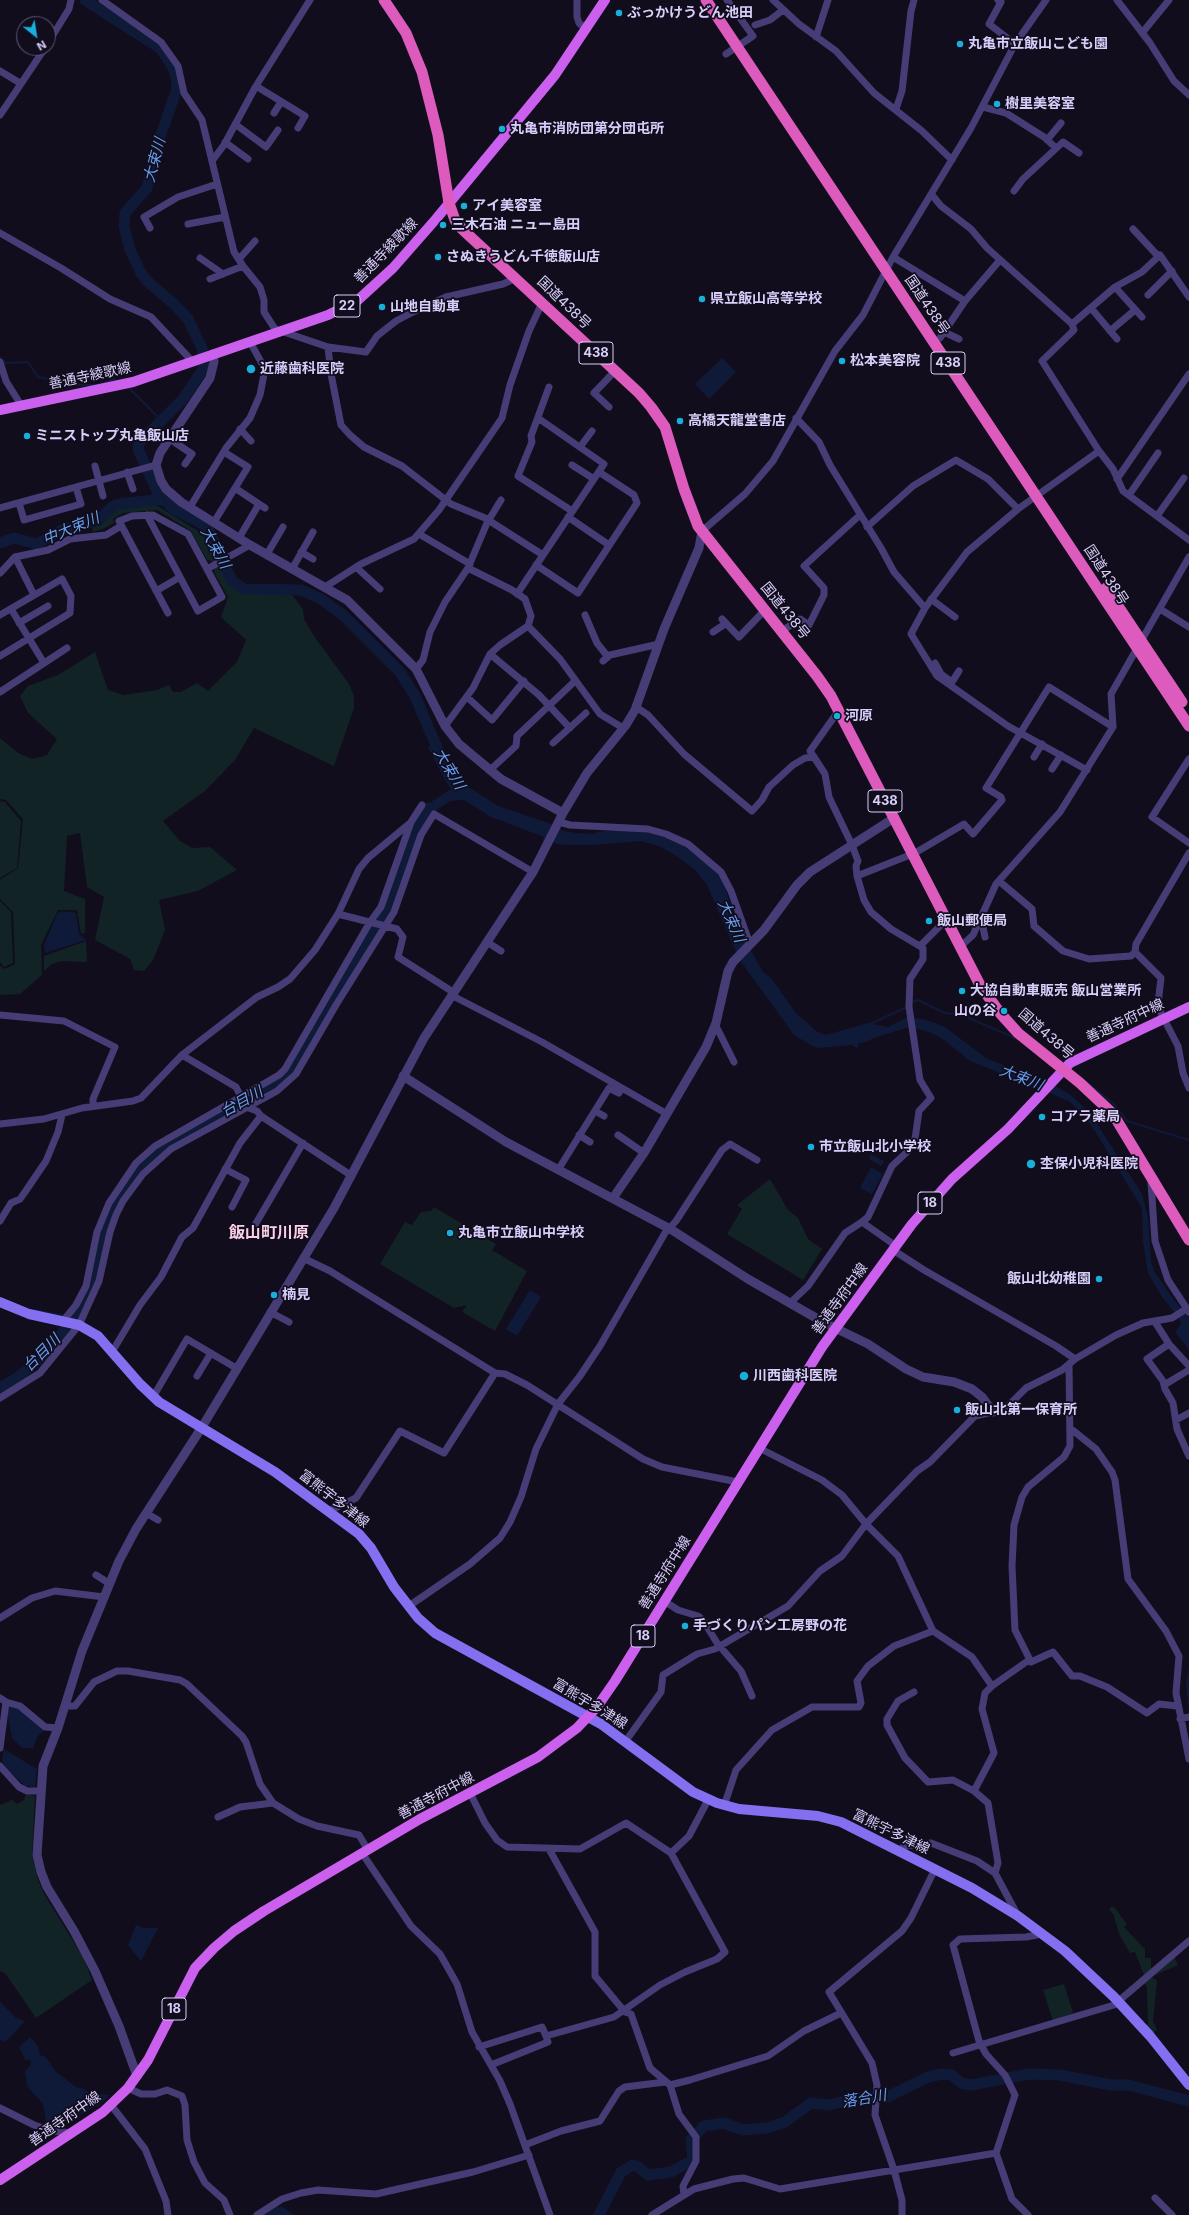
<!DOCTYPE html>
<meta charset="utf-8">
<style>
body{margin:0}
#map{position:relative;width:1189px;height:2215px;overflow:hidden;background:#120d1c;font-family:Inter,sans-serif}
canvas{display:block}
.north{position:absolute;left:16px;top:16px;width:40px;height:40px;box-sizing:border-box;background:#120d1c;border:1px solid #615a75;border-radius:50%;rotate:150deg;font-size:11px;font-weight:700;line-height:16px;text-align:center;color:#d8cefa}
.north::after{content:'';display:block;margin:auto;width:14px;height:18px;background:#18afdc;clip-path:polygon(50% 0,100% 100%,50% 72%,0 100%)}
</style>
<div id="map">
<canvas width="1189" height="2215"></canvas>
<div class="north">N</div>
</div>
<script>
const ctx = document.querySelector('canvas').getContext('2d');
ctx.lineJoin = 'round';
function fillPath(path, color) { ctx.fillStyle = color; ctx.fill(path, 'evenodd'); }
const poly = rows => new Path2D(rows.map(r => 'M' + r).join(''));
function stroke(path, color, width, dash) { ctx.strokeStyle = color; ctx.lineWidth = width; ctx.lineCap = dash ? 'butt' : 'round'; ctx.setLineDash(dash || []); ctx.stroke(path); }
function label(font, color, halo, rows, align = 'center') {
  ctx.font = font + ' Inter,"Noto Sans JP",sans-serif'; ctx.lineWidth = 3.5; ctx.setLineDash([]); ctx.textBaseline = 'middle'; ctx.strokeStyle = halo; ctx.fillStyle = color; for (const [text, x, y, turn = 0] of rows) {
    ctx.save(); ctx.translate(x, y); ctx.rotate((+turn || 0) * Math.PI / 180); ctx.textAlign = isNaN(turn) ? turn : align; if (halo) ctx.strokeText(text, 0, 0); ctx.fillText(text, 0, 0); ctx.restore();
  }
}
const green = poly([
 [156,505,203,534,229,582,241,591,279,590,293,596,303,609,304,619,314,636,349,684,354,696,354,708,334,766,254,728,235,760,205,791,163,821,180,841,192,848,210,847,237,870,198,891,159,900,165,930,153,960,144,971,134,970,130,959,95,940,104,897,87,887,80,833,67,836,64,891,85,899,85,933,81,934,77,910,58,910,41,945,42,975,20,994,0,995,0,966,5,969,15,964,13,912,0,899,0,880,18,868,23,819,6,800,0,799,0,738,18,753,32,759,47,755,57,739,28,713,20,696,28,686,58,675,95,652,108,690,124,695,157,690,169,685,173,692,181,692,197,683,208,691,237,662,246,640,221,617,228,597,214,572,215,567,212,561,207,560,191,531,157,510,123,513,113,519,114,523,103,529,93,532,92,528,115,510,124,507],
 [0,801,5,802,21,821,17,868,0,878],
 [0,901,11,912,13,963,4,967,0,962],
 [86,941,87,962,62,961,52,964,44,971,44,956],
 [770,1179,788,1210,798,1218,808,1239,822,1249,803,1280,727,1234,742,1209,737,1205],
 [434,1207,496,1244,492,1250,527,1271,495,1331,462,1312,467,1305,454,1308,380,1264,405,1222,412,1225,421,1212,431,1211],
 [26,1794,35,1796,32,1855,38,1880,44,1894,83,1957,92,1980,36,2018,5,1973,0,1971,0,1805,12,1800,17,1804,24,1800],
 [1111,1907,1114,1907,1127,1924,1124,1927,1145,1949,1145,1958,1151,1958,1151,1969,1144,1975,1135,1952,1130,1953,1119,1934,1114,1916,1109,1909],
 [1174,1957,1178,1965,1153,1976],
 [1151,1978,1154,1978,1157,1981,1153,2021,1157,2030,1152,2033,1145,2025,1148,2024,1147,1987,1144,1983],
 [1064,1984,1073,2013,1053,2021,1043,1990]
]);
const water = poly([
 [722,358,736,372,709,399,695,384],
 [439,743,446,756,444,758,450,764,461,782,498,806,554,825,564,831,576,833,596,834,596,832,619,830,643,831,679,841,704,860,719,876,724,885,740,931,763,972,772,979,795,1012,816,1031,826,1035,868,1023,888,1027,908,1017,927,1020,945,1027,986,1058,1059,1088,1072,1096,1090,1113,1142,1194,1148,1217,1151,1261,1154,1271,1174,1300,1189,1317,1189,1350,1175,1332,1181,1323,1179,1318,1162,1297,1148,1273,1143,1242,1142,1208,1093,1128,1084,1116,1069,1101,970,1061,944,1040,932,1033,915,1028,909,1027,871,1039,869,1041,858,1044,858,1049,852,1045,818,1048,812,1046,794,1035,739,959,707,885,695,870,678,857,661,847,641,841,594,845,567,845,557,844,547,838,544,843,542,842,544,837,491,817,464,800,450,801,431,814,424,822,417,816,425,806,451,789,445,780,428,747],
 [62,911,76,913,79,934,86,940,45,953,44,945,57,914],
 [871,1154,884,1161,881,1166,869,1159],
 [871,1167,883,1174,872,1194,860,1188],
 [530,1290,541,1297,517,1336,506,1329],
 [1189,1666,1189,1712,1186,1685],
 [8,1706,19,1709,31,1717,44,1731,38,1736,33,1748,22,1748,12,1738,8,1717],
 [4,1749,37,1769,35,1787,25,1786,5,1767,2,1760],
 [136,1925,143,1928,158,1928,141,1961,128,1945],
 [0,2002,16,2018,25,2021,10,2038,3,2042,0,2039],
 [30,2037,38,2046,40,2055,46,2057,56,2072,76,2087,84,2089,90,2093,110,2095,99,2105,55,2126,47,2128,43,2104,27,2086,25,2071,31,2065,31,2062,29,2059,26,2061,19,2047],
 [276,2206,283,2207,294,2215,263,2215]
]);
const stream = poly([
 [0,357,6,363,28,362,38,377,78,385,98,385,115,379],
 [128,387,161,420],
 [913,1002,918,1000,945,1013,962,1015,1015,1038],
 [870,1024,907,1007],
 [1084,1080,1114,1104,1127,1121,1189,1140],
 [34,1310,64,1316],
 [69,1316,74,1316]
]);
const river = poly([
 [85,0,160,48,172,66,176,76,177,89,160,137,147,188,125,213,124,226,130,250,141,273,148,282,174,304,188,319,202,348,204,364,203,369,183,399,139,443,138,449,157,491,173,509,201,523,209,531,232,581,244,589,301,590,321,599,343,615,400,672,415,696,441,757],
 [0,543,14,538,37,544,62,530,99,520,112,507,119,504,164,499],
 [0,1388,17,1378,33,1365,53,1345,79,1311,90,1289,101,1242,116,1200,141,1166,162,1148,283,1079,295,1065,389,906,419,822,429,808],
 [599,2215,621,2172,633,2165,637,2166,648,2175,671,2172,693,2160,691,2140,704,2126,724,2123,743,2130,767,2128,785,2122,811,2103,829,2105,858,2098,887,2097,928,2077,942,2074,952,2075,961,2083,971,2085,1029,2074,1060,2075,1111,2085,1128,2085,1189,2101]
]);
const minor = poly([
 [102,0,161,42,178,66,184,93,202,120,234,252,243,266,260,287,264,300,264,312,275,329,328,347,366,352,377,336,396,321,413,312,446,297,503,284,516,278],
 [577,0,577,17,579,23,586,29],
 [773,0,799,24,836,51,874,93,922,131,952,160],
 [998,0,1001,2,989,24,1015,44],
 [1117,0,1150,43,1174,81,1189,95],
 [755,25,770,20,783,10],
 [1142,33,1169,0],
 [816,37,828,0],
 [48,43,69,9,71,0],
 [726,54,753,36,727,0],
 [0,71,20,83],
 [256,86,305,116,298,128],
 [983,107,1006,113,1044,137,1056,148],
 [896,109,902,91,911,11,914,0],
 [274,113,281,102],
 [0,115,45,48],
 [235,124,266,147,278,130],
 [1047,140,1061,123],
 [225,142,248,159],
 [212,161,224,145,256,86,310,0],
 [1014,191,1023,179,1063,142,1079,153],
 [932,195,941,206,971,229,987,248,1072,324,1074,330,1042,361,1099,451,1113,469,1123,491,1189,540],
 [188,224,225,217],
 [150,228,144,217,178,197,217,184],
 [1133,229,1158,256],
 [0,233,61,268,110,299,151,317,192,361],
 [893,257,965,301,1000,260],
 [200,258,223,274],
 [239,259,255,241],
 [210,279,243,266],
 [1115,287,1142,317],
 [1148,295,1172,271],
 [1091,308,1117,339],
 [1072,324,1115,287,1142,272,1160,255,1189,297],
 [1110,331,1135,310],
 [944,332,959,339],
 [940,338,965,301],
 [328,347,331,374,341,425,350,435,364,447,402,466,451,504,485,518,543,555],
 [0,362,6,381,21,405],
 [549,387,531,436,532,442,518,476,572,511],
 [609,407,594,393,615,371],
 [796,418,819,442,830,465,881,548,894,572,925,608],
 [240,429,251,441],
 [170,439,192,454,185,464],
 [580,447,592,431],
 [572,465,594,479],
 [95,466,103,496],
 [127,472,133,489],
 [1117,479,1189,374],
 [235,488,265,508],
 [1129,495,1158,453],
 [19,503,24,520,81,504,76,487],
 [190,507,226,448,250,418,260,395,265,369,250,342],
 [0,508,156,465],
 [147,515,198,611,222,597,188,534,153,515,132,516,119,521,168,613],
 [1157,516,1184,478],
 [568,517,609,545],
 [214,522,248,467,224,452],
 [867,527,913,486,956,460,988,479,1018,509],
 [702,531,745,494,773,461,835,351,863,315,893,257,971,128,1015,44,1046,0],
 [419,534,470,564],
 [239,538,259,504],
 [301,552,313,559],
 [267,554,283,527],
 [15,557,34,595],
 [536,565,578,593,637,503,634,495,599,472],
 [356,567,380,589],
 [468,568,512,590,525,599,531,616,528,626,560,659,600,714,623,728],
 [207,569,250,545],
 [292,569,313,532],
 [0,573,15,557,48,550,70,539,106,535,121,526],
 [325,587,361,564,414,539,439,510,502,418,510,385,529,331,542,303],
 [156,591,180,577],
 [517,594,604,464,538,418],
 [931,599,955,617],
 [11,609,44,663],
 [1160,609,1189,627],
 [0,615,62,579,71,596,70,613,0,656],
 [585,615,597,643,608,657],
 [722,619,739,637,765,610],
 [19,623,48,606],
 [782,631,800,619,809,625,824,595,824,588,804,566,860,515],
 [713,632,725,624],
 [490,654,539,695,570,728],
 [603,661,610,655,659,644],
 [935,663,941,674,948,679],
 [416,669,423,660,430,632,445,602,468,568,487,523,501,500],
 [952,682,959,671],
 [0,692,67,648],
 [467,697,492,720,524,681],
 [636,707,648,715,684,754,752,811,762,800,769,787,793,765,805,758,814,757],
 [839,710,810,751,825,774,829,797,852,845,858,861,856,866,857,876,864,900,871,912,891,929,923,948,923,959,910,979,909,1007,920,1080,931,1098,919,1111,915,1139,908,1151,892,1166,868,1217,862,1222,896,1246],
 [445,726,473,688,490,654,500,645,528,626],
 [553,743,586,713],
 [1034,757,1042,744],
 [1189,759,1152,817,1189,843],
 [1052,769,1061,755],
 [490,770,516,746,517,736,575,681],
 [1087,770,1008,726,937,676,911,634,925,608,967,552,1018,509,1099,451],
 [559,822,570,825,648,829,666,834,688,844,721,872,731,891,750,944],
 [857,876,915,853,964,824,973,834,1002,800,1001,797,986,788,1049,687,1113,727],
 [999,881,1032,909,1034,926,1063,951,1089,959,1131,956,1135,952],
 [338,914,397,929,403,937,398,957,453,992],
 [981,918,985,937],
 [487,942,501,951],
 [920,946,946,920],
 [960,947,973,935,996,884,1060,812,1113,727,1111,694,1189,557],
 [451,995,542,1042,667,1114],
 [0,1015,64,1021,115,1047,93,1099,93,1106],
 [1163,1019,1158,1004,1161,978,1135,952,1136,944,1189,853],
 [1164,1019,1178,1046,1183,1073,1189,1088],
 [715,1024,734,1062],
 [182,1055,236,1087,246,1107,257,1111,261,1116,352,1176],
 [595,1111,604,1116],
 [0,1124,44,1119,82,1108,133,1101,141,1098,182,1055,257,997,278,987,290,979,315,950,338,914,359,869,368,858,409,824],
 [579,1135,590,1142],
 [618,1135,644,1153],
 [225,1169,246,1180,232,1207],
 [558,1170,609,1088,619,1093],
 [1152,1179,1151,1183,1155,1241,1168,1280,1189,1312],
 [0,1221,11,1203,20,1199,25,1192,46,1161,58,1132,62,1115],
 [255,1225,303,1143],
 [893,1250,924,1270,1056,1346,1075,1359],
 [303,1258,330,1271,495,1373,505,1374,527,1385,643,1459,662,1467,738,1482],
 [790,1303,808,1286,845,1233,862,1222],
 [270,1312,289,1322],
 [63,1321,76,1305,86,1286,97,1232,109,1203,136,1163,155,1146,279,1075,285,1069,370,922,381,907,411,822,422,805],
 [1155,1322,1169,1344,1189,1366],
 [1169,1344,1147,1359,1163,1381,1165,1389,1173,1403,1177,1429,1189,1456],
 [112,1352,140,1305,161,1277,182,1237,193,1228,240,1143,261,1116],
 [1069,1364,1070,1446,1064,1457,1028,1487,1022,1497,1014,1525,1012,1566,1015,1630,1031,1662,1053,1652,1072,1676,1080,1676,1107,1687,1147,1713,1159,1704,1177,1706],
 [197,1376,211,1353],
 [1164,1385,1189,1370],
 [153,1397,187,1339,236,1368],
 [0,1398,40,1373,79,1325,99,1281,110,1232,116,1215,123,1201,143,1174,171,1149,277,1091,296,1074,336,1005,394,912,421,835,434,814,533,872],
 [1176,1420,1189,1413],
 [1070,1428,1096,1449,1112,1472,1115,1480,1128,1579,1166,1631,1179,1656,1176,1693,1189,1759],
 [759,1448,822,1480,842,1495,866,1524,898,1556,933,1631,972,1657,992,1686],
 [329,1511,356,1498,400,1431,444,1453,495,1373],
 [146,1513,158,1520],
 [96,1575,110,1584],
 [664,1601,678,1610,698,1616,703,1620,717,1643,741,1671,752,1696],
 [409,1606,470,1564,500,1538,510,1522,521,1497,536,1449,558,1404,580,1376,600,1346,665,1233,676,1221,722,1150,730,1144,757,1160],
 [0,1618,32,1598,55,1591,104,1597],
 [914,1692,898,1701,887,1719,887,1725,905,1758,928,1782,953,1780,974,1791],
 [0,1698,6,1702,20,1706,45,1727,58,1728],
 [65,1706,75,1706,94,1682,117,1671,128,1671,180,1680,187,1684,242,1736,246,1742,260,1784,273,1803,299,1819,317,1826,359,1835,368,1850],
 [1180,1719,1189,1717],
 [625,1742,661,1692,663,1675,697,1654,715,1649,788,1606,820,1571,842,1556,866,1524,917,1471,930,1462,975,1416,1005,1409,1026,1388,1062,1370,1075,1359,1116,1335,1143,1323,1172,1318,1186,1309],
 [0,1748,6,1702],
 [0,1766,19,1787,27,1791,41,1791],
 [470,1793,485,1823,497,1840,507,1847,580,1849,626,1823,671,1853,725,1952,717,1959,685,1972,660,1985,614,2017,546,2036,542,2027,479,2047],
 [724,1806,736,1770,772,1730,812,1707,859,1707,861,1703,857,1681,868,1666,894,1646,933,1631],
 [218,1817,240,1807,273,1803],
 [549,1849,595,1932,595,1976,625,2012,631,2014,650,2068,670,2085,679,2114,696,2137,696,2161,683,2186,684,2195],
 [362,1853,411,1926,440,1954,457,1984,472,2032,500,2081,510,2104,550,2215],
 [671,1853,689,1836,708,1800],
 [901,1853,902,1848,905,1846,931,1843,977,1861,995,1873,1018,1916],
 [995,1873,998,1863,988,1803,974,1791,994,1753,982,1709,985,1693,992,1686,1029,1660],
 [953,2053,1114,2005,1189,1941],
 [491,2065,548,2042,546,2036],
 [670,2085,690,2080,768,2056,804,2031,841,2013],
 [128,2088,141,2094,155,2094,167,2090,182,2096,185,2105,187,2140,194,2162,205,2183,224,2200,230,2215],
 [111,2105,145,2149,166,2201,168,2215],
 [0,2108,34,2125,53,2131,72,2133],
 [525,2145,561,2131,600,2121,619,2091,625,2087,665,2082],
 [1155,2198,1172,2215],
 [257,2215,282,2199,301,2193,318,2190,376,2194,473,2172,529,2155],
 [652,2215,694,2189,733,2179,744,2178,780,2189,996,2153],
 [902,2215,902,2200,894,2170,875,2115,877,2085,872,2063,829,1992,902,1931,911,1918,935,1869],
 [1028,2215,1012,2199,996,2153,1015,2095,1005,2075,986,2054,979,2041,953,1945,960,1939,1026,1937,1037,1935,1041,1932]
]);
const tertiary = poly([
 [213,354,214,362,210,378,160,453,156,465,161,481,166,489,181,502,250,545,347,600,416,669,445,726,459,744,501,779,563,813],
 [403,1076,506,1142,672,1230,748,1279,823,1322,868,1344,906,1369,923,1377,954,1382,972,1389,982,1397,993,1412],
 [613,1198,644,1153,706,1047,716,1023,728,971,733,962,764,930,797,885,810,872,894,818],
 [137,2076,119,2026,95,1971,74,1931,47,1887,41,1872,37,1855,43,1766,58,1728,82,1651,119,1561,136,1529,202,1427,334,1208,424,1038,533,872,563,813,587,773,626,725,635,710,664,629,699,548,702,531]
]);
const secondary = poly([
 [0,1302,29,1314,79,1325,98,1336,140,1384,159,1402,275,1472,359,1534,371,1548,394,1587,418,1618,435,1633,601,1724,693,1792,717,1803,739,1809,818,1816,841,1822,972,1888,1018,1916,1065,1951,1114,1997,1150,2036,1189,2085]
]);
const primary = poly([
 [0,410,133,382,328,315,358,300,393,268,436,219,555,75,605,0],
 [0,2180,103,2112,128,2088,148,2060,195,1968,214,1948,234,1931,264,1911,420,1819,538,1757,577,1728,597,1707,615,1681,822,1347,912,1224,952,1179,1008,1129,1070,1063,1189,1007]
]);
const trunk = poly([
 [384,0,406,33,422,72,438,135,449,203,455,220,462,229,639,393,651,407,665,427,684,489,698,526,817,676,831,696,980,985,1000,1013,1018,1033,1080,1083,1113,1114,1189,1240],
 [706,0,1189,726],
 [1106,588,1182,702]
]);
const markers = [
 [619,13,4,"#18afdc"],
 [960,44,4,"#18afdc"],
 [997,104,4,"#18afdc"],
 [502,129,4,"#18afdc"],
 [464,206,4,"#18afdc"],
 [443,225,4,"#18afdc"],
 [438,257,4,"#18afdc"],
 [702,299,4,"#18afdc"],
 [382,307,4,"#18afdc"],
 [842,361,4,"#18afdc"],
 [251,369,5,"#18afdc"],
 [680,421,4,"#18afdc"],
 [27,436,4,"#18afdc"],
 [837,716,4,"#18afdc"],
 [929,921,4,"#18afdc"],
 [962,991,4,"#18afdc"],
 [1004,1011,4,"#18afdc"],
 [1042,1117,4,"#18afdc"],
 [811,1147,4,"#18afdc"],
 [1031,1164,5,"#18afdc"],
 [450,1233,4,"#18afdc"],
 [1099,1279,4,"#18afdc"],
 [274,1295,4,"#18afdc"],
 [744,1376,5,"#18afdc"],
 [957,1410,4,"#18afdc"],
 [685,1626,4,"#18afdc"]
];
const shields = [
 [347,306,26],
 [596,353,34],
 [948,363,34],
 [885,801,34],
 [930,1203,24],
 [643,1636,24],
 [174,2009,24]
];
const shieldNames = [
 ["22",347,306],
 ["438",596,353],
 ["438",948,363],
 ["438",885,801],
 ["18",930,1203],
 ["18",643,1636],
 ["18",174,2009]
];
const poiNames = [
 ["ぶっかけうどん池田",627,13],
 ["丸亀市立飯山こども園",968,44],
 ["樹里美容室",1005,104],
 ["丸亀市消防団第分団屯所",510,129],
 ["アイ美容室",472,206],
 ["三木石油 ニュー島田",451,225],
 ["さぬきうどん千徳飯山店",446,257],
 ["県立飯山高等学校",710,299],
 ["山地自動車",390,307],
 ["松本美容院",850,361],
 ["近藤歯科医院",260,369],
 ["高橋天龍堂書店",688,421],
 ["ミニストップ丸亀飯山店",35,436],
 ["河原",845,716],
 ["飯山郵便局",937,921],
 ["大協自動車販売 飯山営業所",970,991],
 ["山の谷",996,1011,"right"],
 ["コアラ薬局",1050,1117],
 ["市立飯山北小学校",819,1147],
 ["杢保小児科医院",1040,1164],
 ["丸亀市立飯山中学校",458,1233],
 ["飯山北幼稚園",1091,1279,"right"],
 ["楠見",282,1295],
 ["川西歯科医院",753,1376],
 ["飯山北第一保育所",965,1410],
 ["手づくりパン工房野の花",693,1626]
];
const streetNames = [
 ["善通寺綾歌線",386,251,-46],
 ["国道438号",564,303,44],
 ["国道438号",927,305,56],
 ["善通寺綾歌線",90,376,-12],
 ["国道438号",1106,575,57],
 ["国道438号",785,611,51],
 ["善通寺府中線",1125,1021,-25],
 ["国道438号",1046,1034,41],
 ["善通寺府中線",840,1299,-54],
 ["富熊宇多津線",334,1499,38],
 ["善通寺府中線",665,1573,-58],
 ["富熊宇多津線",590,1704,31],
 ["善通寺府中線",436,1796,-28],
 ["富熊宇多津線",891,1832,26],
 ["善通寺府中線",65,2119,-35]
];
const waterNames = [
 ["大束川",155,160,-75],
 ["中大束川",71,529,-23],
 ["大束川",215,548,61],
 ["大束川",449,769,59],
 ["大束川",731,921,66],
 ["大束川",1021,1078,21],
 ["台目川",242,1102,-29],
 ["台目川",42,1353,-45],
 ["落合川",864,2099,-10]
];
const quarterNames = [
 ["飯山町川原",269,1233]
];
fillPath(green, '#112325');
fillPath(water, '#0f1a39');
stroke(stream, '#0f1a39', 2);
stroke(river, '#0f1a39', 11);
stroke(minor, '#473d76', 7);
stroke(tertiary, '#473d76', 9);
stroke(secondary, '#836ff0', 10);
stroke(primary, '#cb60ee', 10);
stroke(trunk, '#dc5bbc', 11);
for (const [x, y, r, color] of markers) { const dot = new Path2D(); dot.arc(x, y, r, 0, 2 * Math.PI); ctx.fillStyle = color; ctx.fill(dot); stroke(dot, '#120d1c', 1.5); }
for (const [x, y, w] of shields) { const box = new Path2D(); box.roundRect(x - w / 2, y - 11, w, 22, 3); ctx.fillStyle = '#120d1c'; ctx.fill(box); stroke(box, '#d8cefa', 1); }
label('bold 13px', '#d8cefa', null, shieldNames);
label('bold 14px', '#d8cefa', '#120d1c', poiNames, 'left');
label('14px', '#d8cefa', '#120d1c', streetNames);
label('italic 15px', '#679eef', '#120d1c', waterNames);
label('bold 16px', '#facfe5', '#120d1c', quarterNames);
</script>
